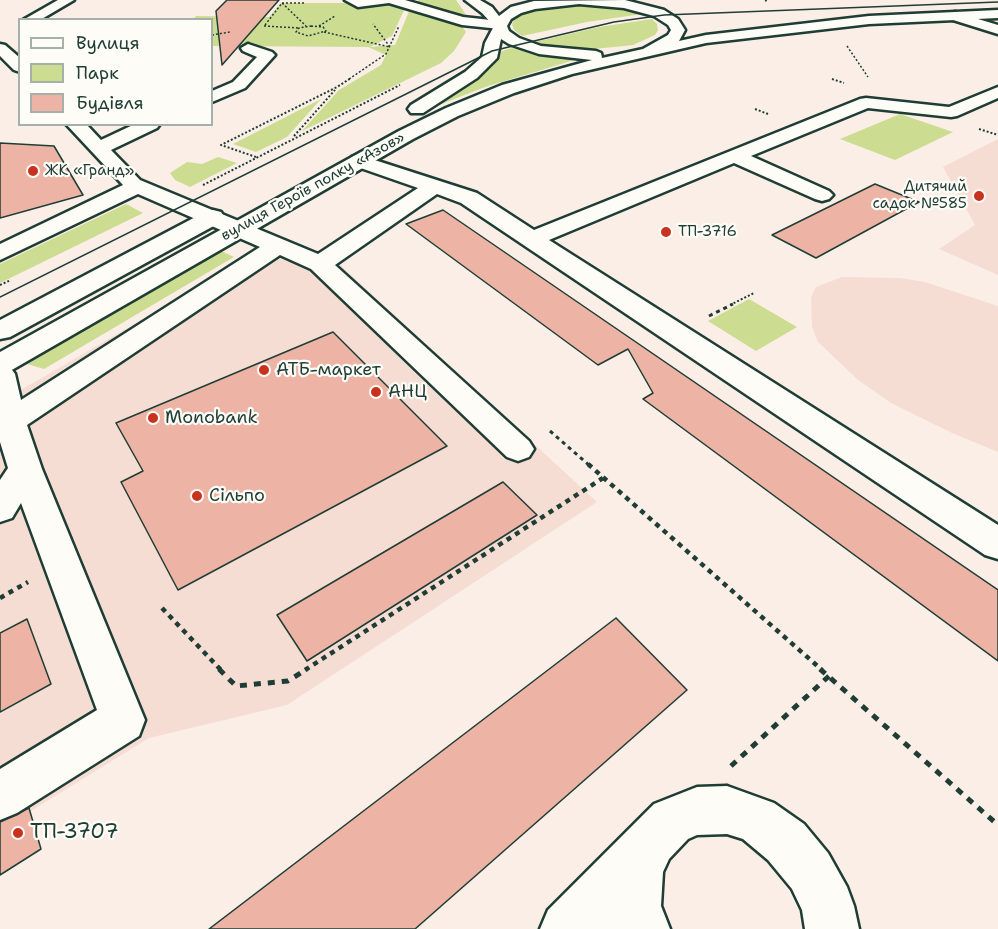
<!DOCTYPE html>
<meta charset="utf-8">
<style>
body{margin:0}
#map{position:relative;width:998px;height:929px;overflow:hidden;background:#faeee7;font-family:"Shantell Sans",sans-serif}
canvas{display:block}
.legend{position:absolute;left:18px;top:18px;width:195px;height:108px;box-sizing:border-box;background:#fdfcf7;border:2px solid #a4b0a9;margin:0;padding:8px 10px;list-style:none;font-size:18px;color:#1f3d34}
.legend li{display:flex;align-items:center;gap:12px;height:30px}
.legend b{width:30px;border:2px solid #a4b0a9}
</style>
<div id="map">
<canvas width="998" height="929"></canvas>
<ul class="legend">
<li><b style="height:8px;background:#fdfcf7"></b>Вулиця</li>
<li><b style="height:16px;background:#ccdd91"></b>Парк</li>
<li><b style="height:16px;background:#edb4a6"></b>Будівля</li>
</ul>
</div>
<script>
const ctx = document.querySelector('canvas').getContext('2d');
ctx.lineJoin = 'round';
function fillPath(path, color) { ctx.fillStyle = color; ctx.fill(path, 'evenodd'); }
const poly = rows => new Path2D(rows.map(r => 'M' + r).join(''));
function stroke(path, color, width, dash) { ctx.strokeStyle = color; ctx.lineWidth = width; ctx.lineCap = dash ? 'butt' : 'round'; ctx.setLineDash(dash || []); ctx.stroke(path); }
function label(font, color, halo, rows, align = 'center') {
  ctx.font = font + ' "Shantell Sans",sans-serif'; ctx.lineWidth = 4.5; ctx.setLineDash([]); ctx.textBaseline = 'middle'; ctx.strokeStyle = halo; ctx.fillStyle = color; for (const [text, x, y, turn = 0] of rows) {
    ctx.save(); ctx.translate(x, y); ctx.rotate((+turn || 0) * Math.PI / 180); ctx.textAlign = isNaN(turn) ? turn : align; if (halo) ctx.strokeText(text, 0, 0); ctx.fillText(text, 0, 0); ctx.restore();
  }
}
const built = poly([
 [998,139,998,275,939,249,975,225,943,167],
 [285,237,339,264,597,502,287,705,149,738,0,830,0,402],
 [842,277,900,278,925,282,998,306,998,452,952,433,891,403,858,380,818,342,812,327,811,298,816,287]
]);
const green = poly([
 [418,0,456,0,469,19,417,4],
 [281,3,395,3,406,6,392,36,370,47,395,45,410,9,462,26,466,32,454,51,441,63,302,131,339,90,381,65,386,55,368,47,212,46,212,20,192,20,196,16,269,17],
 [566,4,615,7,642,14,587,22,522,36,514,30,512,24,515,18,524,13],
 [652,19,657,24,658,30,655,35,633,45,594,49,552,46,535,42,599,27],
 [512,48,554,57,581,58,485,87,421,112,474,82,494,63,502,51],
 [321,99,287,137,256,152,233,144],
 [900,114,953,132,895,160,840,139],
 [218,157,237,163,190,187,175,180,170,173,187,162,202,164],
 [126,204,143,213,0,283,0,264],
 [219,250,234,257,44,369,27,364],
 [749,299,797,327,756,351,708,321]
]);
const building = poly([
 [227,0,279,0,222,65,216,11,227,0],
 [0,143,54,146,83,195,0,218,0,143],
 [875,184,919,202,816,258,772,235,875,184],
 [443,210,998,590,998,661,643,399,653,393,628,349,598,365,406,224,443,210],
 [333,332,447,446,178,590,121,482,143,471,116,423,333,332],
 [503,482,537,515,307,661,277,615,503,482],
 [616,618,687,690,415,929,209,929,616,618],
 [27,619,51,684,0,712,0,633,27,619],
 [29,808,41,849,0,875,0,822,29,808]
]);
const pathFar4 = poly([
 [765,1,768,0],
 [282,3,305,3],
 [265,25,282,3,306,26],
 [264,26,299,28],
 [311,26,323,27,326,31,308,36,296,32,299,28,311,26],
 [319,26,335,16],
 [324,32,390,47,373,24],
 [212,35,230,32],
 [847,46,868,77],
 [349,79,386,54,399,26]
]);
const pathFar3 = poly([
 [832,79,844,83],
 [755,109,768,114],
 [979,129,998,135],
 [294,136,335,90],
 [256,157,221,145,337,87,351,78],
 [203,185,400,85],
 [0,285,11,280],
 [730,305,754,293]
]);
const pathFar2 = poly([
 [709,316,733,304],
 [550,431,590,466]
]);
const pathFar1 = poly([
 [588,464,822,670],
 [0,598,28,582],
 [162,608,221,670],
 [305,670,603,478]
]);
const path = poly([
 [219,669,236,686,288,681,307,669],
 [820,669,998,825],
 [731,766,829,676]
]);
const minor = poly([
 [58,0,74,0,40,20,23,20,58,0],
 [345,0,405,0,463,17,500,21,507,25,500,29,462,25,389,3,358,7,345,0],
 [955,12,998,25,998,34,950,19,948,16,955,12],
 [0,44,5,45,20,58,20,72,14,70,0,56,0,44],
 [248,44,272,52,275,55,245,88,212,102,212,91,233,82,257,57,243,51,241,48,248,44],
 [998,87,998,98,957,116,951,117,868,108,751,156,829,191,833,195,829,199,822,201,815,199,734,163,549,240,998,525,998,559,985,555,461,203,437,194,335,265,529,441,534,449,529,457,518,461,507,457,311,269,280,255,27,425,42,469,145,720,139,736,17,813,0,820,0,769,97,710,21,503,12,518,0,522,0,480,8,468,0,442,0,365,10,367,15,374,21,400,260,247,138,194,0,260,0,244,123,185,66,124,86,124,101,140,135,124,160,124,157,128,111,150,140,180,318,254,418,188,352,165,349,161,352,157,359,155,477,193,534,230,860,99,866,98,949,107,998,87],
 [727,786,774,803,804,824,828,853,847,887,854,906,859,929,805,929,802,910,792,889,768,860,743,839,727,834,697,835,688,839,669,859,663,872,661,906,670,929,540,929,548,910,654,804,697,787,727,786]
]);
const major = poly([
 [465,0,480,0,492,7,499,16,511,7,534,1,625,0,664,10,678,19,685,30,679,41,706,35,869,16,998,10,998,18,869,24,706,43,572,74,514,93,458,116,413,139,10,371,0,373,0,352,399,131,446,108,502,85,592,60,539,54,509,44,501,39,497,58,477,78,423,113,411,113,408,109,411,105,465,72,482,57,485,43,494,26,482,13,465,0],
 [579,4,624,8,654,16,668,25,671,30,668,35,643,49,602,58,601,53,596,51,541,46,519,38,509,31,507,26,511,19,521,13,535,9,579,4],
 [213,210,221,212,224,217,221,222,10,337,0,339,0,320,205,212,213,210]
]);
const tram = poly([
 [0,297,492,51,614,22,664,15,998,2]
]);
const markers = [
 [33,171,6,"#c8321e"],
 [979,196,6,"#c8321e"],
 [666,232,6,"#c8321e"],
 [264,370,6,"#c8321e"],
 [376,392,6,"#c8321e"],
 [153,418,6,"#c8321e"],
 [197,496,6,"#c8321e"],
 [18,833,6,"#c8321e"]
];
const farPoinames = [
 ["ЖК «Гранд»",45,171],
 ["Дитячий",967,187,"right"],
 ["садок №585",967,204,"right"],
 ["ТП-3716",678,232]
];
const farStreetnames = [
 ["вулиця Героїв полку «Азов»",313,187,-29]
];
const poiNames = [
 ["АТБ-маркет",276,370],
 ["АНЦ",388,392],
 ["Monobank",165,418],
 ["Сільпо",209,496]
];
const nearPoinames = [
 ["ТП-3707",30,833]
];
fillPath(built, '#f6ddd4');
fillPath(green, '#ccdd91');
fillPath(building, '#edb4a6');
stroke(building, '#1f3d34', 1.5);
stroke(minor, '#1f3d34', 5);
stroke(major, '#1f3d34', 5);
stroke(pathFar4, '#1f3d34', 1.5, [2, 2]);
stroke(pathFar3, '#1f3d34', 2, [2, 2]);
stroke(pathFar2, '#1f3d34', 3, [4, 4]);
stroke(pathFar1, '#1f3d34', 4.5, [5, 5]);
stroke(path, '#1f3d34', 5, [7, 7]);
fillPath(minor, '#fdfcf7');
fillPath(major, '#fdfcf7');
stroke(tram, '#1f3d34', 1.5);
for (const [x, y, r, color] of markers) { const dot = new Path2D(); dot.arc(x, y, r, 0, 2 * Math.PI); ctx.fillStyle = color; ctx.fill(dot); stroke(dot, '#fdfcf7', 2); }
label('15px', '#1f3d34', '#fdfcf7', farPoinames, 'left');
label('15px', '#1f3d34', '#fdfcf7', farStreetnames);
label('18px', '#1f3d34', '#fdfcf7', poiNames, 'left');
label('21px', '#1f3d34', '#fdfcf7', nearPoinames, 'left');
</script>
